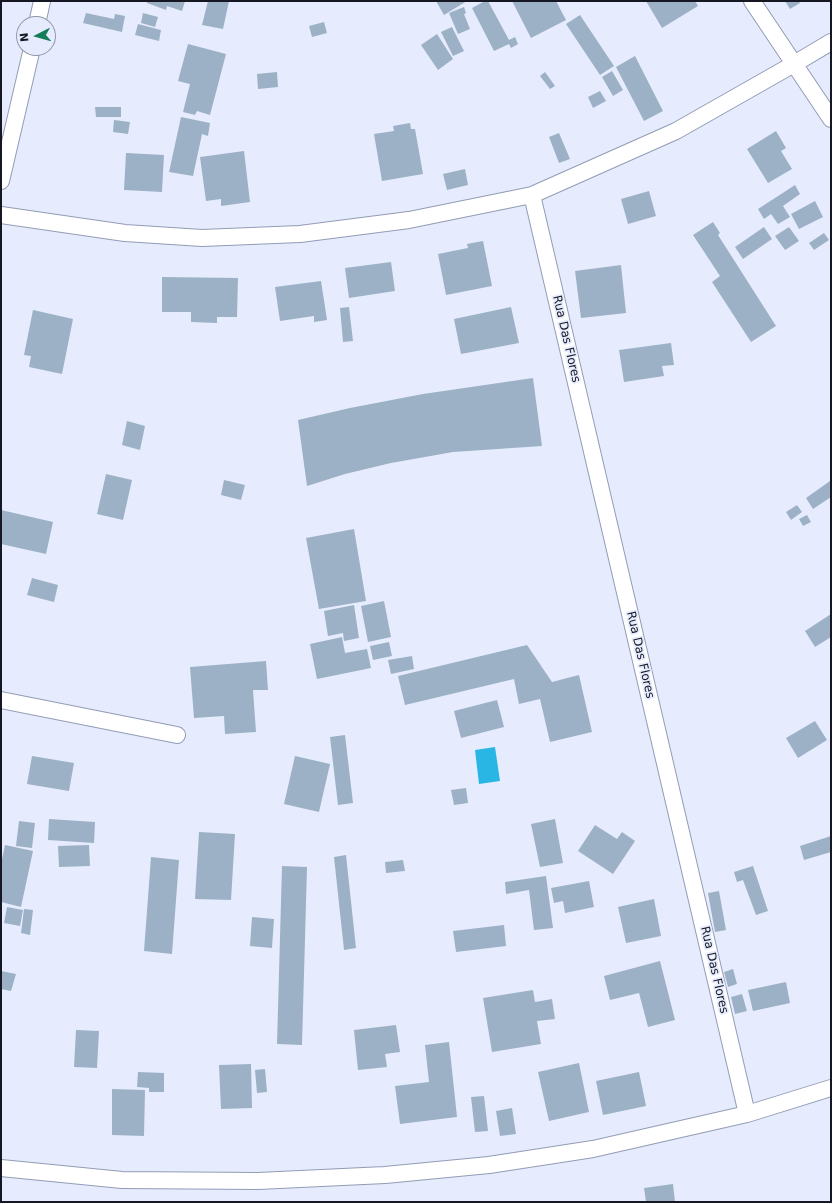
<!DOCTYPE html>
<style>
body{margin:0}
#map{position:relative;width:832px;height:1203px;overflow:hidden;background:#e6ecfd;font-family:"DejaVu Sans",sans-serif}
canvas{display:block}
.frame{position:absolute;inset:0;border:2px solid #151822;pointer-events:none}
.north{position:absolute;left:16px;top:16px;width:40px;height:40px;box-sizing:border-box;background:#e6ecfd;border:1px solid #9297a5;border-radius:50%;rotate:264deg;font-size:11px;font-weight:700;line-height:16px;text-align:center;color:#151822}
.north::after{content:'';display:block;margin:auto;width:14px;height:18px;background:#157d58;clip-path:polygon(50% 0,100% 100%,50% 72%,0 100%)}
</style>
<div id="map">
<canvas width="832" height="1203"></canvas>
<div class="frame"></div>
<div class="north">N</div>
</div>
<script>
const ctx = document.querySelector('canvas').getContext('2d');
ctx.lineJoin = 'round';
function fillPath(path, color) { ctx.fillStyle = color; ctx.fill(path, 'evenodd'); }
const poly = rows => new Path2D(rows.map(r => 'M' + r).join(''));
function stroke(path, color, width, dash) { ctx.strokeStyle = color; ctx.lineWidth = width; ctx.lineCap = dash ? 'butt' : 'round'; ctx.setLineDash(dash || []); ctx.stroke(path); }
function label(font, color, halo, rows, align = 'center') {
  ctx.font = font + ' "DejaVu Sans",sans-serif'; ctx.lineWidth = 3.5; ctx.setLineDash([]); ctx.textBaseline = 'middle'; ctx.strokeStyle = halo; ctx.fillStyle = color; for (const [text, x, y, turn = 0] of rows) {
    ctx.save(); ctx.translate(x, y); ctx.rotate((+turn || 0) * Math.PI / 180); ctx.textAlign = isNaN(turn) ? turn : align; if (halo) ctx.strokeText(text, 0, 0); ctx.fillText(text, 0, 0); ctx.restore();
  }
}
const water = poly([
 [495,747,500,781,479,784,475,750]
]);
const building = poly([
 [147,1,185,1,182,11,167,6,166,10,147,3],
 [208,1,229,1,223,29,202,25],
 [436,1,467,1,444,15],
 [485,1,488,1,509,40,515,37,518,44,511,48,509,44,494,51,472,8],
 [512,1,556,1,566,20,531,38],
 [646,1,695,1,698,6,662,28],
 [785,1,799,1,800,3,790,9],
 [464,7,466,13,464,14,470,29,458,34,449,13],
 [86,13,114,19,115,14,125,16,122,32,83,23],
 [143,13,158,17,155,27,141,23],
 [580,15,614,66,600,75,566,24],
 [324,22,327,33,312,37,309,26],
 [138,24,161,30,159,41,135,35],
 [452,27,464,51,453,56,441,32],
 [437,34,453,59,438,70,421,45],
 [188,44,226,54,210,115,197,111,195,115,183,112,190,84,178,81],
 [635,56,663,111,644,121,616,67],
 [612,71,623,90,613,96,602,77],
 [277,72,278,87,258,89,257,74],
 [545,72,555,86,550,89,540,76],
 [600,91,606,101,593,108,588,97],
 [95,107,121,107,121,117,96,117],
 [181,117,210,123,208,136,202,134,193,176,169,172],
 [114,120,130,122,128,134,113,132],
 [410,123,411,129,415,129,423,174,382,181,374,134,394,131,393,126],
 [776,131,786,148,781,151,792,169,768,183,747,149],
 [559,133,570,159,559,163,549,137],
 [244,151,250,202,221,206,221,199,206,201,200,157],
 [126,153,164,155,162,192,124,190],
 [465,169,468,185,447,190,443,174],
 [795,185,800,194,783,206,790,217,778,224,771,214,764,219,758,209],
 [649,191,656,216,628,224,621,199],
 [815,201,823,217,799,229,791,214],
 [713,222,720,233,718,235,776,326,751,342,712,282,720,276,693,235],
 [764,227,772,239,743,259,735,247],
 [789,227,799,241,785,250,775,236],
 [824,233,829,240,814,250,809,243],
 [483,241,492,286,446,295,438,254,468,248,467,244],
 [391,262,395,291,349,298,345,268],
 [621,265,626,313,581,318,575,271],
 [162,277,238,278,237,317,217,317,217,323,191,322,191,312,162,312],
 [321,281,327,320,314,322,314,316,280,321,275,287],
 [349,307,353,341,343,342,340,308],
 [511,307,519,343,461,354,454,319],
 [33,310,73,319,62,374,29,367,31,356,24,355],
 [671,343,674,365,662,366,664,376,624,382,619,350],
 [533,378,542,446,453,452,391,463,345,474,307,486,298,420,350,408,423,394],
 [127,421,145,426,140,450,122,445],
 [106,474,132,480,123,520,97,514],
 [224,480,245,485,241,500,221,495],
 [830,481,831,483,831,497,813,509,806,498],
 [797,505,802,512,791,520,786,512],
 [1,510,53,522,46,554,1,544],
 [807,515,811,522,803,526,799,519],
 [354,529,366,601,319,609,306,538],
 [32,578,58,585,54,602,27,595],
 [384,601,391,637,368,642,361,606],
 [354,605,359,638,344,641,343,633,328,636,324,611],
 [831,614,831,637,815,647,805,631],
 [342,637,345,653,367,649,371,668,317,679,310,644],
 [389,642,392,656,373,660,370,646],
 [527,645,552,682,579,675,592,732,550,742,540,699,519,704,514,679,405,705,398,676],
 [412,656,414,669,391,674,388,660],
 [266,661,268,690,253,690,256,732,225,734,224,716,194,718,190,667],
 [497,700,504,727,461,738,454,711],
 [815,721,827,740,798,758,786,738],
 [345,735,353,803,338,805,330,737],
 [32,756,74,763,69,791,27,784],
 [295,756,330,764,319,812,284,804],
 [466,788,468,803,454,805,451,790],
 [49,819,95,822,94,843,48,840],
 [555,819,563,863,540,867,531,824],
 [19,821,35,823,32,848,16,846],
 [595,825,617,839,622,832,635,841,613,874,578,851],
 [199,832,235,834,231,900,195,899],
 [831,836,831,852,804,860,800,846],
 [5,845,33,851,21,907,1,902,1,864],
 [89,845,90,866,59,867,58,846],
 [346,855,356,948,344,950,334,857],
 [151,857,179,860,172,954,144,951],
 [403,860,405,871,386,873,385,862],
 [282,866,307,867,302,1045,277,1044],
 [753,866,768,911,756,915,743,880,737,882,734,872],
 [546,876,553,928,534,930,529,890,506,894,505,882],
 [589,881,594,907,565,913,563,901,554,903,551,888],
 [719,891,726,930,715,932,708,893],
 [654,899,661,936,626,943,618,907],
 [7,907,23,910,20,926,4,923],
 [24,909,33,910,30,935,21,933],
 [252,917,274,919,272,948,250,946],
 [504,925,506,946,456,952,453,931],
 [660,961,675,1020,648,1027,639,993,610,1000,604,976],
 [733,969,737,984,728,987,724,972],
 [1,971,16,974,11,991,1,989],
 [786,982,790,1003,753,1011,748,990],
 [533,990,535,1002,552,999,555,1019,537,1021,541,1044,492,1052,483,998],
 [742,994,747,1011,735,1014,731,997],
 [396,1025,400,1052,385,1054,387,1067,358,1070,354,1030],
 [76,1030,99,1031,97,1068,74,1067],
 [449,1042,457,1117,400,1124,395,1086,429,1082,425,1045],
 [579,1063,589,1112,549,1121,538,1072],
 [251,1064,252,1108,221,1109,219,1065],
 [265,1069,267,1092,257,1093,255,1070],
 [138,1072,164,1073,164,1092,149,1092,149,1088,137,1087],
 [639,1072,646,1106,603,1115,596,1081],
 [112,1089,145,1090,144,1136,112,1135],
 [484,1096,488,1131,475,1132,471,1097],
 [512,1108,516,1134,500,1136,496,1111],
 [673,1184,675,1202,646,1202,644,1188]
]);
const street = poly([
 [752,1,831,119],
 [37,24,42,1],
 [1,181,32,48],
 [532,195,747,1114],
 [1,215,125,233,202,238,300,234,409,220,532,195,676,131,794,64,831,42],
 [1,700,177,735],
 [1,1168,122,1180,258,1181,385,1175,489,1165,593,1149,747,1114,831,1088]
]);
const streetNames = [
 ["Rua Das Flores",566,339,77],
 ["Rua Das Flores",640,655,77],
 ["Rua Das Flores",714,970,77]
];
fillPath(water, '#2ab6e5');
fillPath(building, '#9cb1c6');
stroke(street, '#929cb5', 18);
stroke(street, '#fff', 16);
label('12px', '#151822', '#e6ecfd', streetNames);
</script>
